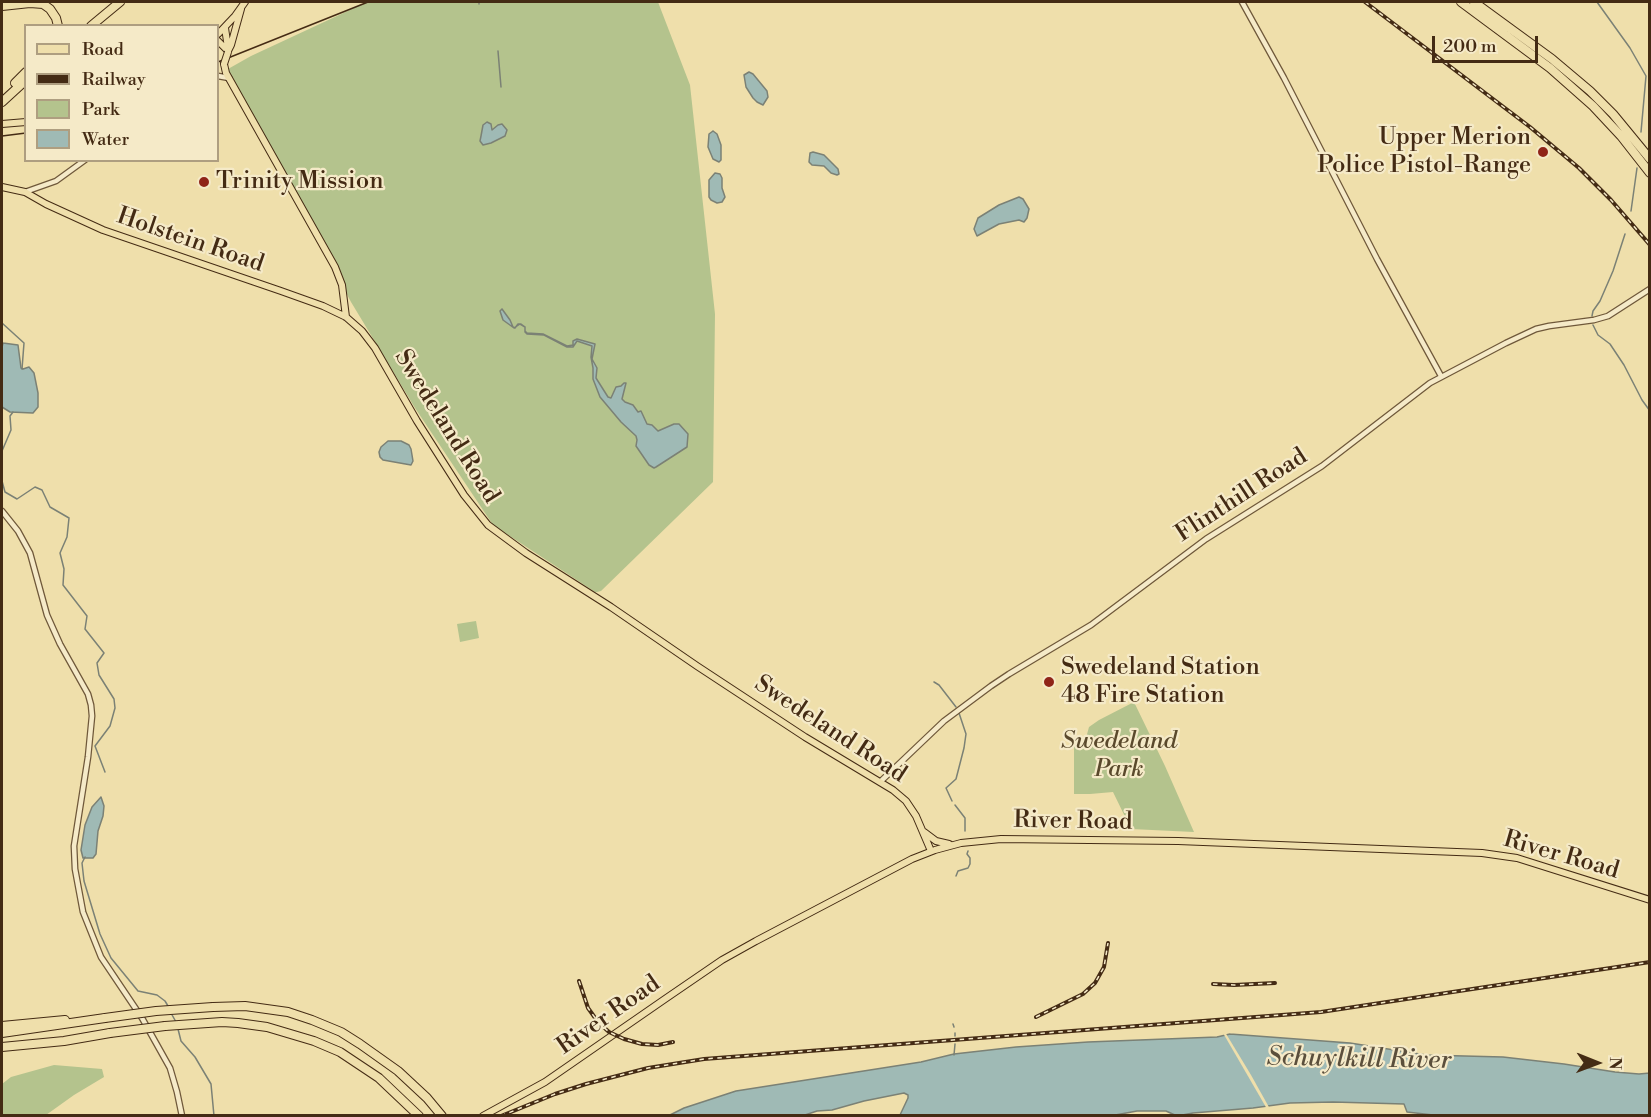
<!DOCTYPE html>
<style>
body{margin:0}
#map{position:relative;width:1651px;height:1117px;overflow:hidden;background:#efdfab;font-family:"Libre Bodoni",serif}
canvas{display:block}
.frame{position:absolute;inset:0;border:3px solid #442b14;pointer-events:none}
.legend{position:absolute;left:24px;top:24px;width:195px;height:138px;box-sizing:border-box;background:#f5eac8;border:2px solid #ae9e80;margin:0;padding:8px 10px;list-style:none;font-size:18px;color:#442b14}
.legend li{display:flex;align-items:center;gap:12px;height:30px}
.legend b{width:30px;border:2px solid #ae9e80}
.north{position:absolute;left:1567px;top:1033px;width:60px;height:60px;-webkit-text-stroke:4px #f5eac8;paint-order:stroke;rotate:91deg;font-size:16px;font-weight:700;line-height:24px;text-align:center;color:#442b14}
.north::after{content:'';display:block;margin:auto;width:21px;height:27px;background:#442b14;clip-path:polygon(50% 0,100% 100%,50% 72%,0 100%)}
.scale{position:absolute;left:1432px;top:36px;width:106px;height:27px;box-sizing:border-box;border:3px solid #442b14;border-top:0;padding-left:8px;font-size:18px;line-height:21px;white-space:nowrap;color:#442b14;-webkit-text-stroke:4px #f5eac8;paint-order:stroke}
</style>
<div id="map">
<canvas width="1651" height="1117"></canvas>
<div class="frame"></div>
<ul class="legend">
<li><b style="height:8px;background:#efdfab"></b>Road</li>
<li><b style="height:8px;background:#442b14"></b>Railway</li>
<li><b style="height:16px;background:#b4c38d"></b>Park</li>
<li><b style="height:16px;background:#9fbab5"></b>Water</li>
</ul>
<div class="north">N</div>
<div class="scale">200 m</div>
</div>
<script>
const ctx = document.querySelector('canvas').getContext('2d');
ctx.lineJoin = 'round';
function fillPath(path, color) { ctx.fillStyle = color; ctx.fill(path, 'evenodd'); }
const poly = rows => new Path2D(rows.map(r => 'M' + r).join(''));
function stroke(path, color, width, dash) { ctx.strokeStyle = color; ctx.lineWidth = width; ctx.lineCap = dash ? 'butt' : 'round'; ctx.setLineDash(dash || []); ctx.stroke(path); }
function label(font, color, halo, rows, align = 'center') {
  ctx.font = font + ' "Libre Bodoni",serif'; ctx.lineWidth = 4.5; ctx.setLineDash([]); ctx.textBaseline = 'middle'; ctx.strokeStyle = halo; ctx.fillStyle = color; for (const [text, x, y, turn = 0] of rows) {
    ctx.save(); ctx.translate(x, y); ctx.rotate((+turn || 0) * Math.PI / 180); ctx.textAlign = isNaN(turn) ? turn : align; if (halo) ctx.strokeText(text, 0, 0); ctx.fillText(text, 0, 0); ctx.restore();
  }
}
const green = poly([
 [367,2,658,2,690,85,715,314,713,482,601,591,597,592,595,592,493,525,415,408,351,302,228,69,251,56],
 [476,621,479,638,460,642,457,624],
 [1134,702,1165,766,1194,832,1131,829,1113,792,1090,794,1074,794,1074,745,1086,738,1089,727,1099,720],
 [54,1065,102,1069,104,1077,74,1095,46,1115,2,1115,2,1084,11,1077]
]);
const water = poly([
 [749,72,753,74,767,91,768,97,763,105,757,102,753,98,746,87,744,75,749,72],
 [487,122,491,124,492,130,498,125,502,124,507,130,505,136,491,143,483,145,480,141,481,136,483,125,487,122],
 [713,131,717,134,721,145,721,160,719,162,713,159,708,147,709,134,713,131],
 [813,152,824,155,838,169,839,174,837,175,831,173,824,166,812,165,809,162,810,153,813,152],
 [715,173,720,174,722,178,722,188,725,197,722,202,717,203,711,200,709,197,709,180,715,173],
 [1019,197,1023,199,1029,209,1027,218,1024,222,1019,220,999,224,977,236,974,229,978,218,999,205,1019,197],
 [502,309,510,320,513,327,515,328,518,324,521,324,525,327,525,331,527,333,543,334,567,346,573,345,573,341,577,339,595,344,592,359,597,368,596,378,608,397,611,398,616,387,621,386,624,383,626,383,622,399,625,402,633,405,638,412,641,411,647,424,652,425,658,431,674,424,679,424,688,434,687,447,656,467,654,468,649,465,636,446,637,440,636,436,621,422,600,397,593,379,593,368,591,357,592,346,577,341,573,347,567,347,544,335,527,334,525,332,525,327,520,324,514,328,503,320,500,311,502,309],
 [3,343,18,345,21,368,23,369,29,367,34,373,38,393,38,407,33,413,10,412,2,407,2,347,3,343],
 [388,441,401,441,409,445,411,449,413,461,411,465,383,460,380,457,379,452,381,447,388,441],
 [101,797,104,806,103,816,98,831,96,854,93,858,83,858,81,850,85,825,92,807,101,797],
 [1230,1034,1350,1043,1426,1055,1503,1057,1564,1064,1615,1072,1639,1074,1650,1073,1649,1116,1433,1115,1407,1112,1404,1104,1333,1102,1290,1103,1253,1108,1193,1113,1177,1116,1166,1111,1137,1111,1110,1116,900,1115,908,1098,908,1095,904,1093,864,1101,832,1110,817,1111,805,1115,668,1116,684,1108,736,1091,921,1062,954,1054,1016,1047,1088,1042,1217,1037,1230,1034]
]);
const pier = poly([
 [1225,1032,1251,1075,1270,1109,1267,1109,1223,1033]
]);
const stream = poly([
 [479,2,479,4],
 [1597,2,1630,48,1646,76,1641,132],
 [498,51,501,87],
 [1631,211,1637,168],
 [1592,316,1593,311,1600,301,1613,271,1625,234],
 [2,323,24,343,22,369],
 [1593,325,1598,335,1610,344,1624,365,1642,400,1650,411],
 [2,451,11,430,10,416,13,412],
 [2,481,5,492,17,499,35,487,42,490,50,507,69,518,67,537,60,553,64,569,63,585,87,616,85,629,104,653,97,663,99,675,114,699,115,708,110,726,95,746,105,772],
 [934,682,939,685,956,707],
 [952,801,946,788,956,779,964,748,966,734,959,713],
 [955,805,965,818,965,831],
 [85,857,82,863,84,881,100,934,111,958,138,991,157,995,165,1001,168,1006],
 [956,876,958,871,968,868,970,864,970,858,967,854,968,851],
 [171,1013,176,1022],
 [953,1024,954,1027],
 [178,1029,181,1041,195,1057,211,1084,214,1116],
 [955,1033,955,1036],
 [954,1055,955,1044]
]);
const minor = poly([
 [1242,2,1284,78,1377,259,1441,376],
 [218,76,229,78],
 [25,192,56,181,85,160],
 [2,511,18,531,30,553,47,615,60,644,88,694,91,705,92,716,88,757,74,846,75,869,83,912,101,957,142,1018,170,1068,177,1092,182,1116],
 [880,782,944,721,991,686,1009,674,1091,625,1206,539,1322,466,1430,383,1506,343,1536,329,1549,326,1594,320,1608,316,1650,289]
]);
const major = poly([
 [225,28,228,48],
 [218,34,235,16,245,2],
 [218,41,228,51],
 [228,51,231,45,241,9],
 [224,64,226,73,335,267,342,285,346,317],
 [2,124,26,122],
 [2,187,25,192,46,204,103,230,281,291,323,306,346,317,362,331,375,348,417,421,464,495,488,525,526,553,611,607,697,666,805,737,893,790,906,801,916,816,931,851],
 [924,832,936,841,949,844],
 [483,1116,545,1082,665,999,722,960,756,941,912,859,935,850,961,843,1001,839,1178,841,1482,853,1517,858,1650,900]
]);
const highway = poly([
 [1461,2,1550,68,1593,106,1621,136,1650,173],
 [1474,2,1552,59,1590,91,1613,114,1650,159],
 [2,6,30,3,43,4,50,9,56,18,58,26],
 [91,26,120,2],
 [15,83,26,72],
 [2,102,26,80],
 [213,1007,245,1006,288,1012,312,1020,341,1032,360,1044,398,1071,427,1098,442,1116],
 [2,1026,65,1020],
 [165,1026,222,1022,238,1023,267,1027,314,1041,340,1052,379,1078,419,1116],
 [2,1033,105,1018],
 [2,1047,64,1041,110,1033]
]);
const tram = poly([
 [218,62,368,2],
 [2,136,26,133]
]);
const rail = poly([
 [1365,2,1530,127,1579,168,1611,200,1650,245],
 [579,981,588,1008,598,1022,609,1032,624,1039,642,1044,658,1045,673,1042],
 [1213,984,1234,985,1275,983],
 [1036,1017,1083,994,1095,983,1104,967,1108,943],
 [501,1116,555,1094,586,1084,648,1068,704,1059,1321,1012,1650,962],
 [1311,1116,1354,1116]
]);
const majorBridge = poly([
 [224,64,228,52]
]);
const highwayBridge = poly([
 [105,1018,156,1011,213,1007],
 [110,1033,165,1026]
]);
const markers = [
 [1543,152,6,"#8f2418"],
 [204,182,6,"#8f2418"],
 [1049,682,6,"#8f2418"]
];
const poiNames = [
 ["Upper Merion",1531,138,"right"],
 ["Police Pistol-Range",1531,166,"right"],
 ["Trinity Mission",216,182],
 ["Swedeland Station",1061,668],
 ["48 Fire Station",1061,696]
];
const streetNames = [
 ["Holstein Road",190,241,19],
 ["Swedeland Road",446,427,58],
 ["Flinthill Road",1242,496,-33],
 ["Swedeland Road",830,730,33],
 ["River Road",1073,822,1],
 ["River Road",1561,856,16],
 ["River Road",609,1016,-35]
];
const parkNames = [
 ["Swedeland",1119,742],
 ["Park",1119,770]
];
const waterNames = [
 ["Schuylkill River",1359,1060,1]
];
fillPath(green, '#b4c38d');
fillPath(water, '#9fbab5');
stroke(water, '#7b8175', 1.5);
fillPath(pier, '#efdfab');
stroke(stream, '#7b8175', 1.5);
stroke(minor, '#6f583a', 7);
stroke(major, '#442b14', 8);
stroke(highway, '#442b14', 10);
stroke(minor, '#f5eac8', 4.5);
stroke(major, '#efdfab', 6);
stroke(highway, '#efdfab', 8);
stroke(tram, '#442b14', 1.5);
stroke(rail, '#442b14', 4);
stroke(rail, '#f5eac8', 1.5, [4.5]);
stroke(majorBridge, '#442b14', 8, []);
stroke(highwayBridge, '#442b14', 10, []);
stroke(majorBridge, '#efdfab', 6);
stroke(highwayBridge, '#efdfab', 8);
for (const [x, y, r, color] of markers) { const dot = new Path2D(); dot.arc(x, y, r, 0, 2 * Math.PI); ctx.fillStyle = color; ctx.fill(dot); stroke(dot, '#f5eac8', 2); }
label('24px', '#442b14', '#f5eac8', poiNames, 'left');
label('24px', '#442b14', '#f5eac8', streetNames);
label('italic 24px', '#5a492c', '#f5eac8', parkNames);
label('italic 26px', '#5b4f3c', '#f5eac8', waterNames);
</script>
